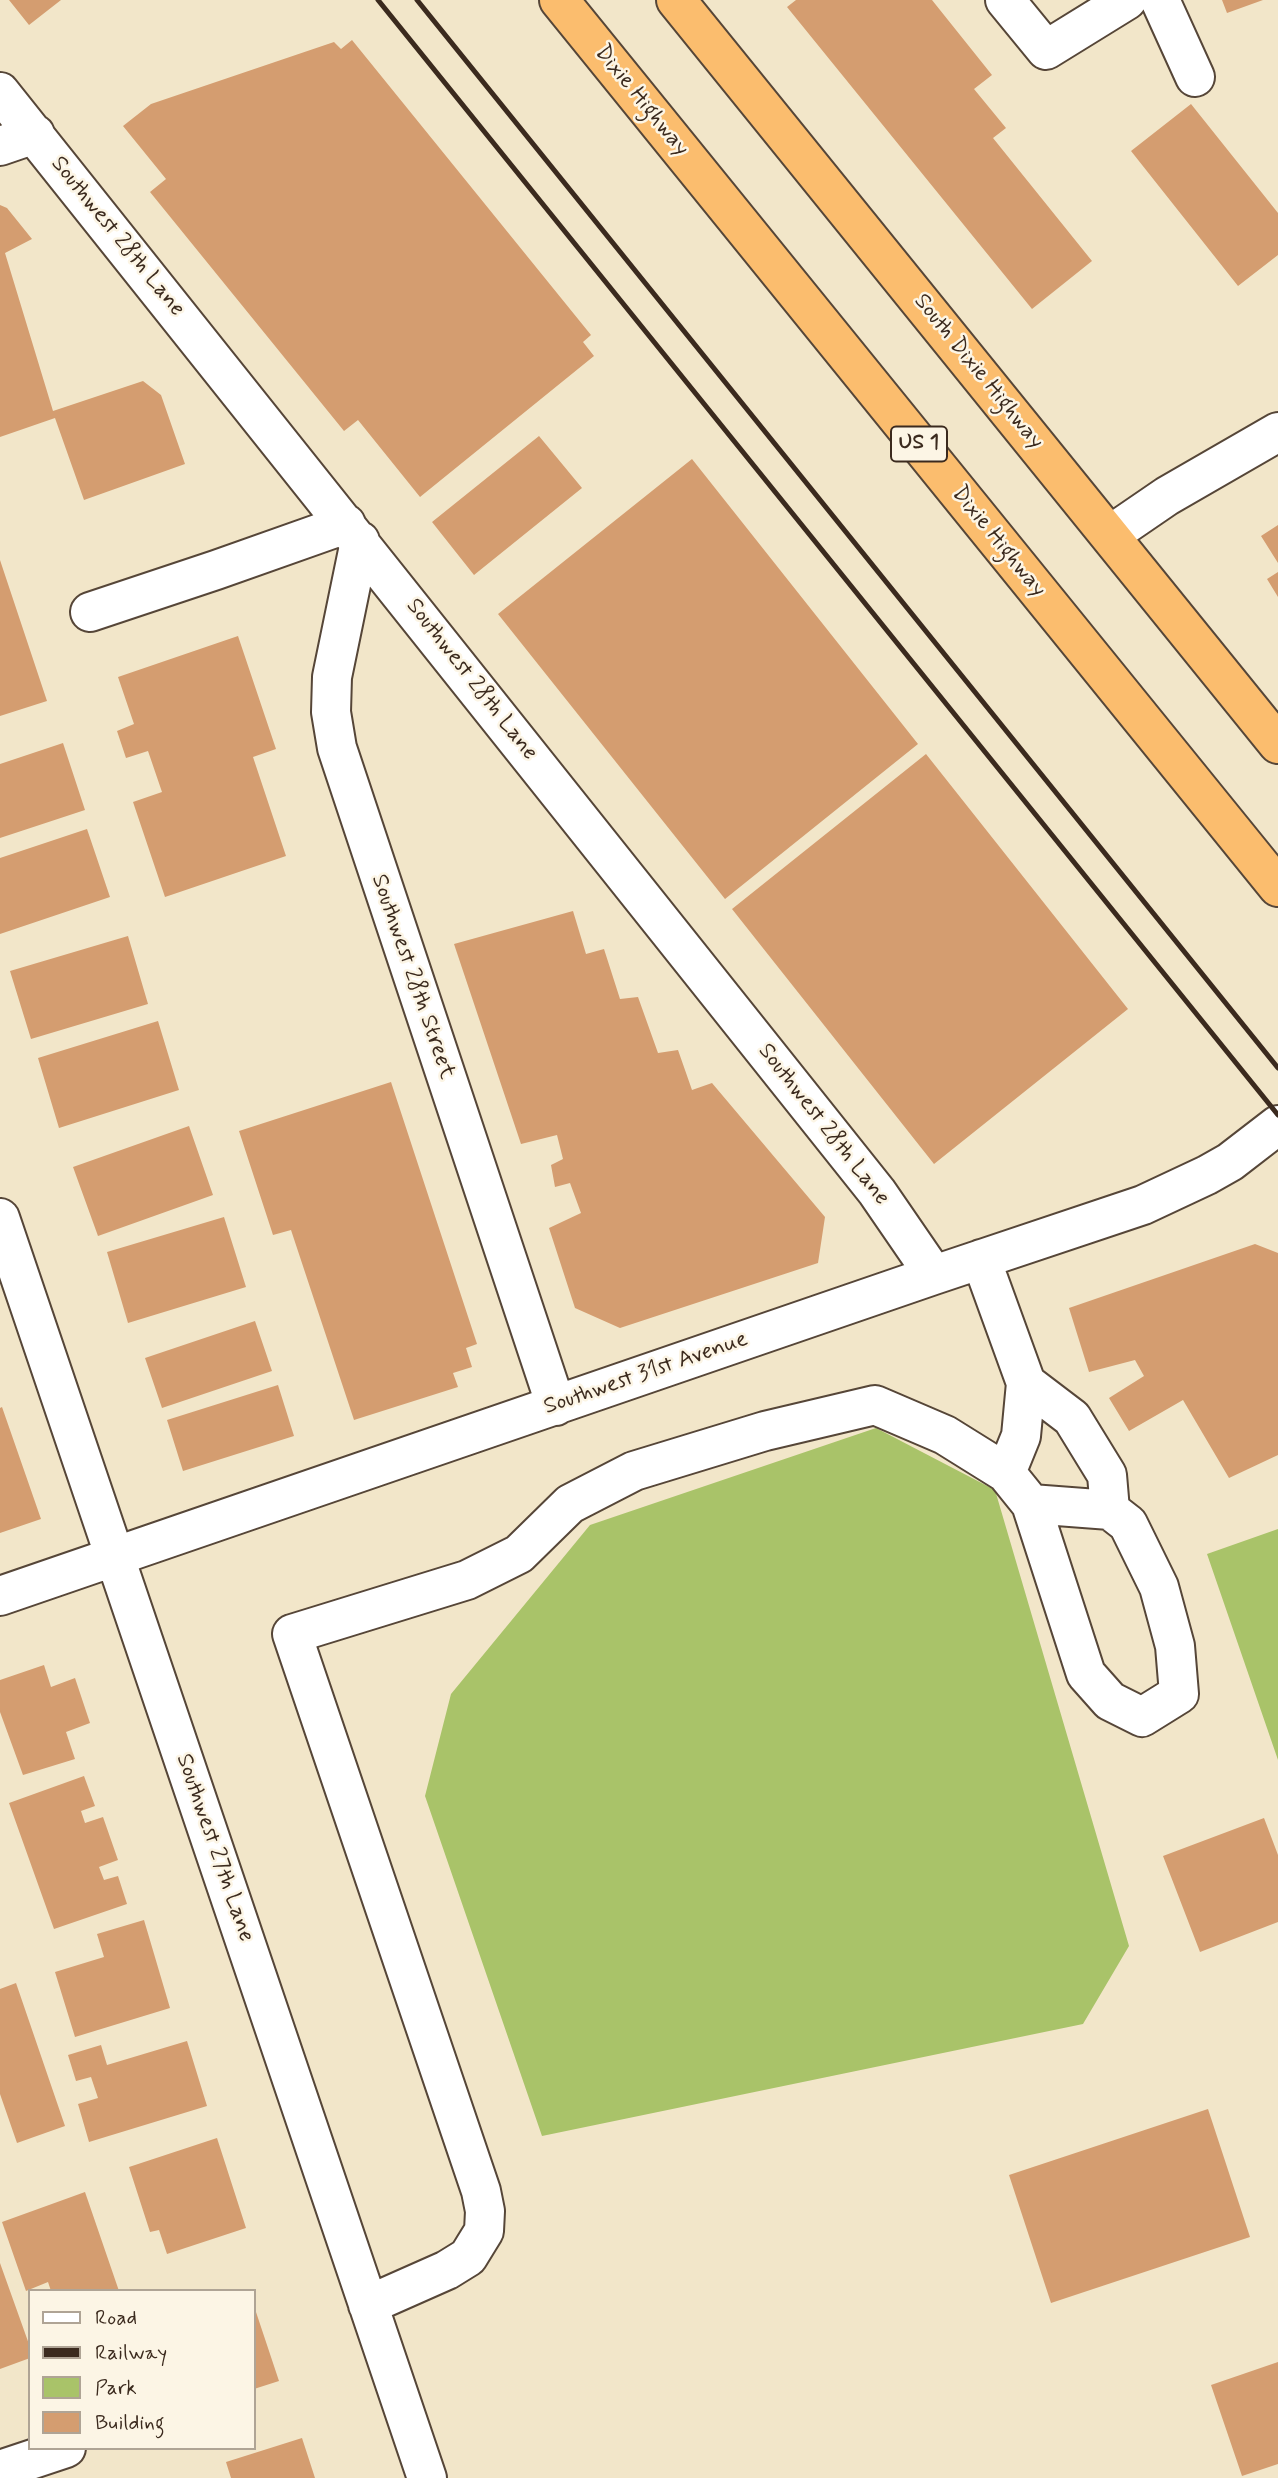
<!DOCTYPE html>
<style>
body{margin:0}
#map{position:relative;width:1278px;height:2478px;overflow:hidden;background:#f2e6c9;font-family:Mynerve,sans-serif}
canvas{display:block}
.legend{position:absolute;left:28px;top:2289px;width:228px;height:161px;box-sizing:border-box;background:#fcf5e5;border:2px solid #afa495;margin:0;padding:9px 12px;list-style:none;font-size:21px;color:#3b2a1e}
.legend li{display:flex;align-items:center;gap:14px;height:35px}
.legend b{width:35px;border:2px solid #afa495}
</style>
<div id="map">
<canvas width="1278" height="2478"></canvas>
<ul class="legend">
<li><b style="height:9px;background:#fff"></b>Road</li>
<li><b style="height:9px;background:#3b2a1e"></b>Railway</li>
<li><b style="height:19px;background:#a9c369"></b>Park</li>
<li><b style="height:19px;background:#d49d70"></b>Building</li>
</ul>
</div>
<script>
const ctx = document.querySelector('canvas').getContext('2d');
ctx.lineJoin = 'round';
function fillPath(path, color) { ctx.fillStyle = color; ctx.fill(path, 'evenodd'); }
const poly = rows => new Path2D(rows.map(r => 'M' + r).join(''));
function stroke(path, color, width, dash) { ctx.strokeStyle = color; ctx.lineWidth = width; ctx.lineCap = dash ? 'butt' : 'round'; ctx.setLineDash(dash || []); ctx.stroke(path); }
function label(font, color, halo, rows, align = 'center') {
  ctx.font = font + ' Mynerve,sans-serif'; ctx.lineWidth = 5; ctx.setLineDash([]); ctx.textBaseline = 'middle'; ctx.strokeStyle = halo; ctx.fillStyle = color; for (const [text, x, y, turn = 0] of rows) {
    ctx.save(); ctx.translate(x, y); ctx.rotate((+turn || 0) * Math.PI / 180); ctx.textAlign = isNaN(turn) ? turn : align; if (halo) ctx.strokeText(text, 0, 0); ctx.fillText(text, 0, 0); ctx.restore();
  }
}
const green = poly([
 [876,1428,995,1490,1129,1946,1083,2024,542,2136,425,1796,451,1694,590,1525],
 [1278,1529,1278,1760,1207,1554]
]);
const building = poly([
 [9,0,61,0,29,25],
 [796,0,932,0,992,75,974,89,1006,128,993,138,1092,261,1032,309,787,7],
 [1222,0,1263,0,1227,13],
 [352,40,591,335,583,342,594,356,420,497,358,420,344,431,150,192,166,179,123,126,151,104,334,42,341,49],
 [1191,104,1278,213,1278,255,1238,286,1131,151],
 [0,205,7,208,32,239,5,253,53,411,143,381,161,395,185,464,84,500,55,418,0,437],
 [539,436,582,488,474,575,432,522],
 [692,459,918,744,725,899,498,614],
 [1278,525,1278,563,1261,536],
 [0,560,47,701,0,716],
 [1278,572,1278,597,1267,579],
 [238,636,276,749,253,757,286,856,165,897,133,802,162,792,148,751,126,758,117,731,134,724,118,677],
 [63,743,85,810,0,838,0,764],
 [926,754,1128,1009,934,1164,732,909],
 [87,829,110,897,0,934,0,858],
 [573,911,586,954,604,949,620,999,638,997,658,1053,678,1050,692,1090,712,1083,825,1217,818,1263,620,1328,575,1308,549,1228,581,1213,570,1183,555,1187,551,1165,563,1159,557,1135,521,1144,454,944],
 [128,936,148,1004,31,1039,10,971],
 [158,1021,179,1090,59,1128,38,1058],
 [391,1082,477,1344,466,1348,472,1367,453,1373,458,1387,354,1420,291,1230,273,1235,239,1131],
 [189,1126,213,1195,98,1236,73,1167],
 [224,1217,246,1287,128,1323,107,1252],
 [1255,1244,1278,1253,1278,1455,1229,1478,1183,1400,1129,1431,1109,1398,1144,1376,1135,1360,1089,1372,1069,1308],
 [255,1321,272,1371,162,1408,145,1358],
 [278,1385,294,1436,183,1471,167,1420],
 [2,1407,41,1519,0,1533,0,1408],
 [44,1665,51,1687,75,1678,90,1723,66,1732,75,1759,23,1775,0,1712,0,1680],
 [84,1776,95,1806,81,1811,85,1823,103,1817,118,1860,99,1867,104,1880,118,1876,127,1904,54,1929,9,1803],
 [1264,1818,1278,1855,1278,1922,1200,1952,1163,1856],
 [144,1920,170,2008,75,2037,55,1972,104,1957,97,1934],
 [16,1983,65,2126,17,2143,0,2094,0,1989],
 [187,2041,207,2106,89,2142,78,2104,98,2098,91,2077,76,2081,68,2055,101,2045,107,2065],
 [1208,2109,1250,2237,1051,2303,1009,2175],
 [217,2138,246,2228,167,2254,159,2230,150,2232,129,2167],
 [85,2192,119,2291,51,2291,48,2282,26,2291,2,2222],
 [0,2263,30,2347,30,2358,0,2369],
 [254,2306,279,2381,254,2389],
 [1278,2362,1278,2464,1242,2476,1211,2385],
 [302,2438,315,2478,231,2478,226,2462]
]);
const minor = poly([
 [1005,0,1046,50,1127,0],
 [1160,0,1195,77],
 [0,92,877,1192,934,1275],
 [0,146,35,134],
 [1110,535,1167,496,1278,432],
 [360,541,332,677,331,712,337,748,556,1406],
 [90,612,216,570,346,524],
 [0,1218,427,2478],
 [981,1259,1026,1383,1021,1436,1006,1473],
 [1026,1383,1072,1418,1107,1475,1110,1510],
 [0,1596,934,1275,1143,1205,1207,1175,1230,1162,1278,1125],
 [368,2305,447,2270,468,2257,484,2231,485,2211,481,2191,292,1634,467,1580,519,1554,570,1504,634,1471,765,1431,875,1405,945,1435,1006,1473,1031,1504,1086,1674,1110,1701,1142,1717,1179,1694,1175,1646,1159,1587,1128,1524,1110,1510,1031,1504],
 [0,2470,66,2448]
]);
const highway = poly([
 [559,0,1278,887],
 [676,0,1278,744]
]);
const rail = poly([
 [378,0,1278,1115],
 [417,0,1278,1068]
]);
const shields = [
 [919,444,56]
];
const shieldNames = [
 ["US 1",919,444]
];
const streetNames = [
 ["Dixie Highway",641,101,51],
 ["Southwest 28th Lane",117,237,51],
 ["South Dixie Highway",978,372,51],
 ["Dixie Highway",998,542,51],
 ["Southwest 28th Lane",471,680,52],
 ["Southwest 28th Street",412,977,71],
 ["Southwest 28th Lane",823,1125,52],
 ["Southwest 31st Avenue",646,1374,-19],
 ["Southwest 27th Lane",214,1848,71]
];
fillPath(green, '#a9c369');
fillPath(building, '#d49d70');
stroke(minor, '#564638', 42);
stroke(highway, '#564638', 42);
stroke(minor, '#fff', 38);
stroke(highway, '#fbbd6e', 38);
stroke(rail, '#3b2a1e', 5);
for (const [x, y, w] of shields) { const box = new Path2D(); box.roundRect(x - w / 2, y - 17.5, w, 35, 5); ctx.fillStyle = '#fcf5e5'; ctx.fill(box); stroke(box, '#3b2a1e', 2); }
label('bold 21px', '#3b2a1e', null, shieldNames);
label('23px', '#3b2a1e', '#fcf5e5', streetNames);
</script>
